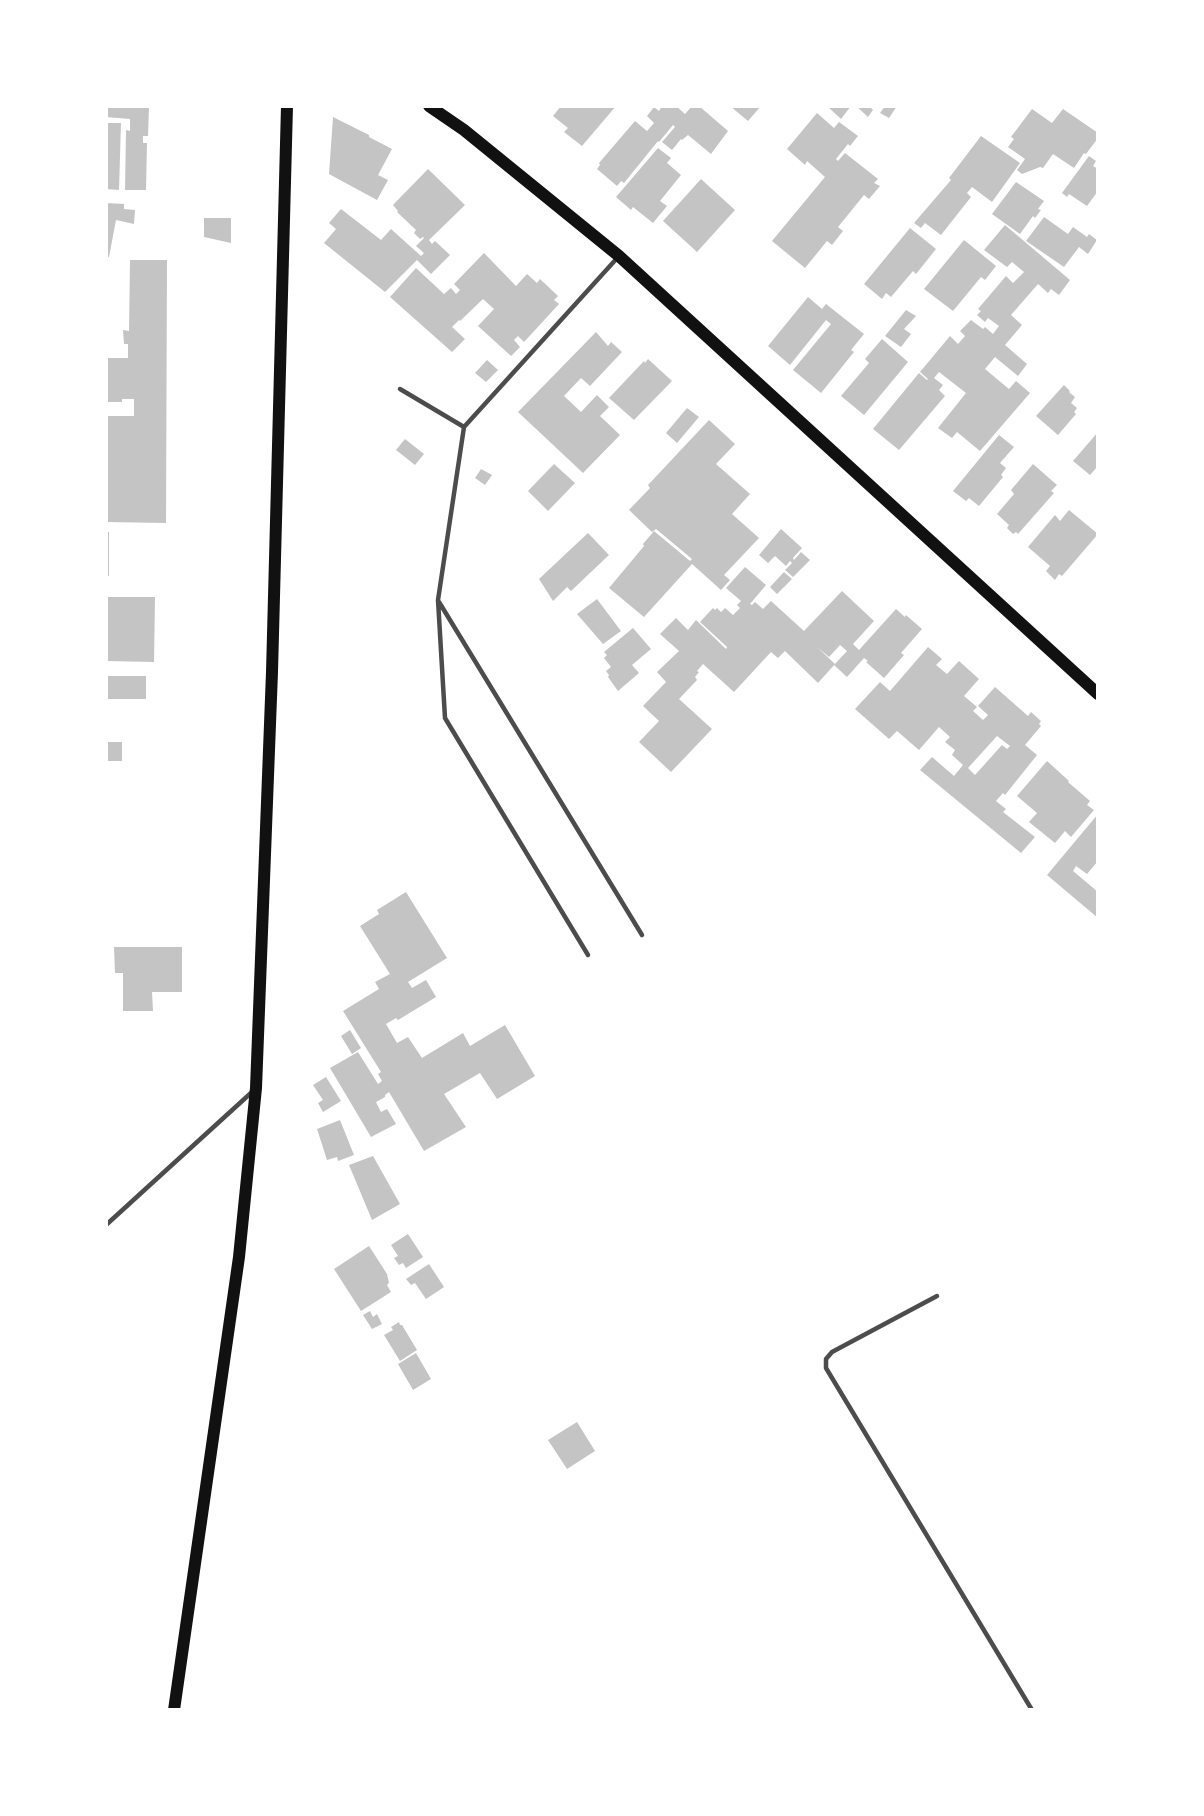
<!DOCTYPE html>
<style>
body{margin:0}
#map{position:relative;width:1204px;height:1816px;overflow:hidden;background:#fff;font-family:Quicksand,sans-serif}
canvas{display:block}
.frame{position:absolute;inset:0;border:108px solid #fff;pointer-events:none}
</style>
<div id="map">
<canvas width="1204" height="1816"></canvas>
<div class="frame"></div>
</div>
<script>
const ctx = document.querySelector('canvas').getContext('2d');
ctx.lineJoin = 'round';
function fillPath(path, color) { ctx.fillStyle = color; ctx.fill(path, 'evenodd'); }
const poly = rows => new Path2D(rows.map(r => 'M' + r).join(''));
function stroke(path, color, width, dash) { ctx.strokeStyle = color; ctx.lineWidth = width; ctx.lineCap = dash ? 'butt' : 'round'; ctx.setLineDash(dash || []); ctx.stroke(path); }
const building = poly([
 [106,106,149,106,148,136,143,136,143,143,147,143,146,190,125,190,126,130,130,131,130,119,106,117],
 [561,106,616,106,582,146,564,132,568,128,553,116],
 [662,106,676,106,685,114,692,106,699,106,728,131,711,154,688,135,682,140,681,139,672,150,662,142,675,127,673,125,659,142,658,141,624,183,621,181,617,186,597,169,600,165,599,163,635,121,647,131,654,123,647,116,654,107,659,111],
 [730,106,761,106,748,121],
 [827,106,851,106,841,119],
 [856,106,869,106,873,110,868,117],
 [885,106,897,106,889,118,880,113],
 [1032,109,1052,123,1063,109,1098,133,1098,138,1086,154,1084,153,1074,168,1053,154,1043,168,1040,167,1022,174,1017,170,1025,159,1008,147,1014,139,1011,137],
 [817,113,834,128,839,122,858,136,850,146,848,144,836,159,838,161,845,153,878,179,874,183,880,186,869,199,864,195,838,227,843,231,832,245,827,241,805,268,772,241,825,177,807,161,805,165,787,149],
 [333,117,369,135,369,137,392,149,378,175,388,180,377,200,329,174],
 [106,123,121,123,119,190,106,189],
 [981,136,1020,163,992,202,972,187,967,193,971,197,941,235,925,223,921,228,914,223,951,180,949,178],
 [658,148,671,158,667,163,681,175,660,201,667,206,653,223,633,207,631,210,616,197],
 [1089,156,1096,161,1093,166,1098,169,1098,191,1087,206,1069,194,1067,197,1062,193],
 [428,169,465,205,429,240,432,244,435,241,450,255,431,274,417,260,385,292,324,243,336,229,329,223,341,209,381,240,391,229,421,256,424,253,416,246,424,238,423,237,420,239,414,233,416,230,397,212,398,211,393,205],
 [701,179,735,210,697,252,663,221],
 [1016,182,1044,201,1038,209,1041,210,1035,218,1033,216,1020,234,992,214],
 [106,203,124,204,124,209,135,210,134,224,116,220,109,257,106,256],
 [1044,217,1068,234,1073,227,1087,237,1089,234,1097,240,1088,254,1079,247,1064,267,1026,241],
 [204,218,231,218,231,243,204,237],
 [1005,225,1070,280,1059,295,1051,289,1048,293,1038,284,1011,315,1022,325,1005,345,1027,364,1018,376,995,357,985,369,1009,389,1016,381,1030,393,980,451,957,432,952,438,938,428,966,393,939,372,934,378,943,385,939,390,945,396,899,450,873,429,919,373,927,380,928,379,920,372,950,336,958,344,965,336,960,331,971,320,983,329,985,327,993,334,999,326,988,318,985,322,977,315,981,311,978,309,1006,276,1013,283,1024,272,1012,262,1007,267,984,250],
 [910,228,936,249,916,274,913,271,891,297,886,293,882,299,864,284],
 [964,240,996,266,985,280,981,277,953,311,924,289],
 [484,253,516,286,527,274,537,283,540,279,558,296,554,300,559,304,524,342,518,336,514,340,520,347,511,356,478,326,494,309,483,299,460,321,459,320,452,327,465,339,452,352,390,297,416,268,444,294,451,288,456,294,460,290,454,284],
 [130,260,167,260,166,523,106,522,106,416,134,416,134,399,122,399,122,402,107,402,106,358,128,358,128,344,124,344,123,330,129,331],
 [808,297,822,309,826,304,864,334,851,350,854,352,821,393,793,370,831,324,826,320,790,365,768,346],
 [906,310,916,316,904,329,911,334,901,347,885,336],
 [596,332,608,346,611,342,622,352,590,386,581,378,564,396,581,412,597,395,609,407,600,416,620,435,583,473,518,412],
 [882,339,908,362,864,415,841,396,869,363,865,359],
 [648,359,672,381,634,420,609,398,644,361,645,363],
 [487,360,498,370,486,382,475,373],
 [1064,385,1070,391,1069,392,1075,397,1071,403,1077,408,1074,412,1076,414,1058,435,1036,416],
 [687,408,699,417,677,443,666,433],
 [709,420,735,444,716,464,750,494,732,514,759,538,724,575,730,580,721,590,692,564,644,617,609,588,644,546,643,544,654,531,690,561,692,559,656,529,652,532,629,510,650,488,648,485],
 [1098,432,1098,466,1090,475,1073,461],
 [999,435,1014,447,1000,463,1006,468,1001,475,1003,477,979,506,969,498,966,501,953,491],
 [405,439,424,454,415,465,396,450],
 [554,464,575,483,548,511,528,491],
 [1033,464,1057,485,1051,491,1054,493,1018,534,1016,532,1013,534,1007,528,1009,525,997,514,1014,494,1011,490],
 [481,469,492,475,485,485,475,478],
 [1069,510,1098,534,1062,576,1059,574,1055,580,1046,571,1050,566,1028,547,1055,515,1060,521],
 [781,529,802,548,793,558,794,560,801,552,810,560,793,577,785,570,792,563,790,561,786,566,775,556,768,563,759,555],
 [106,532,109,532,109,576,106,576],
 [588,533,609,555,571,591,567,587,553,601,539,579],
 [745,567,766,585,750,604,752,605,755,602,763,609,771,601,804,631,842,591,874,621,853,644,859,650,896,609,905,617,906,615,922,629,901,653,904,655,884,678,866,662,868,661,864,658,847,677,834,665,847,651,840,645,829,657,817,647,835,664,818,683,785,651,778,658,771,652,734,692,703,664,697,671,699,672,695,677,697,680,679,699,712,729,671,772,639,742,659,721,643,706,666,682,657,672,679,651,660,634,676,618,688,630,696,620,726,649,727,647,700,622,713,608,715,610,717,608,721,612,725,608,733,615,740,608,737,605,741,601,726,588],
 [784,572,792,579,777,594,770,587],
 [106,597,155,597,154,662,106,661],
 [597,599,621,631,603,644,577,614],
 [633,628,651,649,632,665,639,673,618,691,608,677,609,675,606,671,611,667,604,658,607,655,604,652],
 [928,647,942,659,936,665,947,674,959,661,979,679,964,696,977,707,973,711,983,720,988,715,978,706,995,687,1028,716,1031,712,1041,721,1039,724,1041,726,1025,745,1037,755,1005,795,1003,793,996,801,1006,809,1003,812,1035,837,1021,853,920,770,932,757,954,776,963,765,952,755,955,750,945,742,950,737,939,727,919,750,897,731,889,739,855,709,880,682,890,691],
 [997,736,1010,746,1007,749,1002,745,975,775,968,768],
 [106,676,146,676,146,699,106,699],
 [106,742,122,742,122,761,106,761],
 [1047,761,1069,781,1068,782,1090,801,1087,805,1094,810,1071,837,1065,831,1055,843,1029,822,1037,813,1017,796],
 [1098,814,1098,861,1087,874,1076,866,1073,871,1098,892,1098,918,1047,875],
 [406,892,447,958,408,982,412,988,426,980,436,997,398,1020,396,1018,386,1024,397,1043,408,1037,422,1058,463,1033,470,1046,505,1025,535,1076,497,1099,480,1073,444,1094,466,1127,424,1151,389,1092,385,1095,385,1097,376,1102,381,1112,387,1109,396,1124,371,1137,330,1068,358,1052,378,1084,382,1081,378,1074,381,1072,343,1011,379,989,375,982,390,974,360,926,379,914,377,910],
 [114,947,182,947,182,992,152,992,153,1011,123,1011,123,973,115,973],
 [350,1030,361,1048,352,1054,341,1036],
 [326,1077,341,1101,323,1112,318,1103,323,1100,313,1085],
 [340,1120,354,1155,338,1161,337,1157,327,1160,317,1129],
 [373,1156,400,1204,372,1220,349,1165],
 [408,1234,423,1257,406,1268,403,1263,399,1265,394,1258,398,1256,391,1245],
 [369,1246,387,1274,389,1283,387,1285,391,1292,361,1311,334,1269],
 [429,1264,444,1287,426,1299,415,1283,411,1285,406,1279],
 [370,1311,373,1317,377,1314,382,1324,372,1329,363,1315],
 [399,1322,400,1325,402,1325,417,1350,400,1361,384,1335,393,1330,391,1327],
 [416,1353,431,1379,413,1390,398,1364],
 [577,1422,595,1451,567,1469,548,1440]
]);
const service = poly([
 [400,389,464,427],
 [439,602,642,935],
 [588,955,445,718,438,600,464,427,619,256],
 [106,1225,252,1092],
 [937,1296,832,1352,826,1359,826,1368,1032,1710]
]);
const secondary = poly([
 [429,106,464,130,619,256,1098,694],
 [174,1710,239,1257,256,1088,272,672,287,106]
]);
fillPath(building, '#c4c4c4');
stroke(service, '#4c4c4c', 4.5);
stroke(secondary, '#111', 12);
</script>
